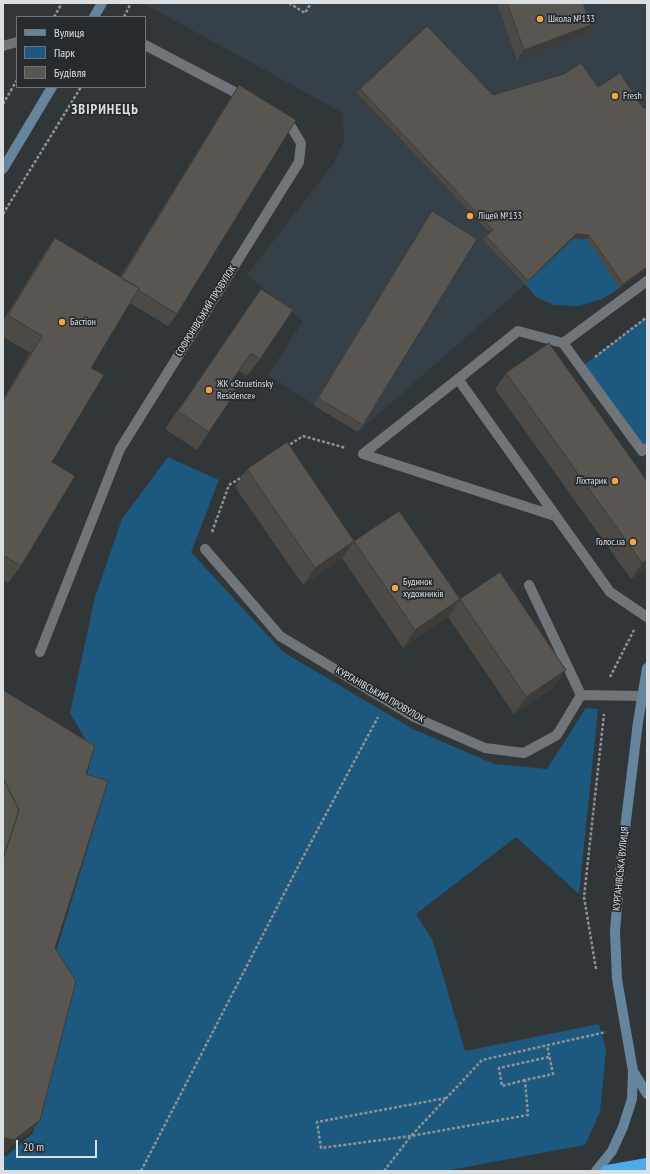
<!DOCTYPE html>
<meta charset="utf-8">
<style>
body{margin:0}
#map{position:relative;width:650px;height:1174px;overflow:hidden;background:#313639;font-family:"PT Sans Narrow",sans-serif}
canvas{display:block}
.frame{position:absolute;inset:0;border:4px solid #dcdfe1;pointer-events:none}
.legend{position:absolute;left:16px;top:16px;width:130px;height:72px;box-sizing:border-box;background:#272b2f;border:1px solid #6f7376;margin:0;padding:5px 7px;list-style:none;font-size:12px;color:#dcdfe1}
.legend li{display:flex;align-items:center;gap:8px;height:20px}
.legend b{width:20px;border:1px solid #6f7376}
.scale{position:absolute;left:16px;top:1140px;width:81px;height:18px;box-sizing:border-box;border:2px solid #dcdfe1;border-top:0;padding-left:5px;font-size:12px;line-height:14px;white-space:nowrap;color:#dcdfe1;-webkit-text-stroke:3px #272b2f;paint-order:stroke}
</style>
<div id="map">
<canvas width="650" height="1174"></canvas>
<div class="frame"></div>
<ul class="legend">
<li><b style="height:5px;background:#65859c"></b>Вулиця</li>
<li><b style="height:11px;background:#1d587e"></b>Парк</li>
<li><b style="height:11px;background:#595550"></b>Будівля</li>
</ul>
<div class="scale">20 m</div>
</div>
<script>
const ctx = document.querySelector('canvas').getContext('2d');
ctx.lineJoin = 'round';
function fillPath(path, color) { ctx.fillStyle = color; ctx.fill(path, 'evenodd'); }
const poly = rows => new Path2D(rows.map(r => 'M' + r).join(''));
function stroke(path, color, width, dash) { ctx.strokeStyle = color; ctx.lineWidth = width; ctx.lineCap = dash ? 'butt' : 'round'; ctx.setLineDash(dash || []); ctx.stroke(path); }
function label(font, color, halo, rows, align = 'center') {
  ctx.font = font + ' "PT Sans Narrow",sans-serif'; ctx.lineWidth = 3.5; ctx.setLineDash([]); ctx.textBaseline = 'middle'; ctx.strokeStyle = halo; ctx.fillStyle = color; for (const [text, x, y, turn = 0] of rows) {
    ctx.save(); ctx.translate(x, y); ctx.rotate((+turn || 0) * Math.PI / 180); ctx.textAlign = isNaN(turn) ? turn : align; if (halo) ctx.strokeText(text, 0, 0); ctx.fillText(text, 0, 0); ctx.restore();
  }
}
const built = poly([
 [143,3,647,3,647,268,602,299,578,306,554,305,536,297,525,285,358,432,268,375,303,321,247,275,334,163,344,140,343,113]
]);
const green = poly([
 [574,238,587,239,620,288,602,299,578,306,554,305,536,297,525,284],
 [647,317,647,448,642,451,581,367],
 [168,457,219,480,191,552,283,652,413,729,494,764,547,769,586,708,598,709,579,894,516,837,416,914,433,941,465,1051,599,1024,606,1050,600,1112,585,1145,444,1171,3,1171,3,1156,6,1156,33,1133,74,987,54,958,107,785,86,778,93,752,70,713,95,597,122,519]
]);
const path = poly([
 [289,3,305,13,311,3],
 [54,17,62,3],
 [124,17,131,3],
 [3,104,17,80],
 [3,214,81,87],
 [595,357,647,317],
 [286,447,303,436,346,448],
 [212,532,229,485,244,476],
 [610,677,634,630],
 [596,969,584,897,604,714],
 [525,1080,502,1086,499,1068,549,1057],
 [446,1098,317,1122,321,1148,411,1136,528,1115,525,1080,553,1074,547,1045],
 [141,1171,302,859,378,717],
 [384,1171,411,1136,482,1060,606,1032]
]);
const lane = poly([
 [145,45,246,98],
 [647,281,563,343,642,451,647,448],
 [563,343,518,331,458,379,610,592,647,617],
 [458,379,363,454,555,516],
 [205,549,280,636,414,717,485,748,524,753,557,735,581,695],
 [529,585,581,695],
 [40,652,120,449,299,162,301,143,290,125,282,119],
 [581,695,642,696]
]);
const street = poly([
 [3,46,17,42]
]);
const secondary = poly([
 [94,17,102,3],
 [3,169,52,87],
 [633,1071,647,1094],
 [596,1171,612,1151,623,1127,632,1099,633,1071,617,979,615,931,620,870,638,722,647,668]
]);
const highway = poly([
 [607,1171,647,1164]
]);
const wall = poly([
 [497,3,583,3,591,25,584,35,517,60],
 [239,85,177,314,168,326,130,303,91,368,52,462,21,566,8,583,3,580,3,399,30,353,3,337,3,321,43,255,55,238,120,277,231,97],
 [360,89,647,268,620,288,587,239,574,238,525,284,483,240,486,236,490,233,357,93],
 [432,211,363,425,358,432,313,405,427,218],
 [261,289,260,359,247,376,239,371,229,385,209,432,197,450,165,429],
 [506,373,647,568,631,579,495,389],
 [247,469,354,541,342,558,303,585,235,487],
 [354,541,460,599,566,670,554,687,514,714,448,617,403,648,342,558]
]);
const shadedWall = poly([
 [591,25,584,35,517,60,524,50],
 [576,234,589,235,587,239,574,238,525,284,528,281],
 [647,267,647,268,620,288,623,284],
 [354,541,342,558,303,585,315,568],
 [647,560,647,568,631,579,642,563],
 [460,599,448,617,403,648,415,630],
 [566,670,554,687,514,714,526,697],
 [40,1120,31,1132,5,1152,3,1152,3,1137]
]);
const building = poly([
 [507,3,583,3,591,25,524,50,507,3],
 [427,26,493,95,564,74,581,63,598,87,620,73,643,108,647,108,647,267,623,284,589,235,576,234,528,281,486,236,493,230,360,89,427,26],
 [239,85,296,120,177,314,138,290,139,288,121,278,239,85],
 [432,211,477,239,363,425,318,398,432,211],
 [55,238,139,288,91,368,104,375,52,462,75,476,21,566,3,555,3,401,42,336,8,315,55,238],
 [261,289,293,310,260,359,251,353,229,385,237,390,209,432,178,411,261,289],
 [549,343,647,481,647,560,642,563,506,373,549,343],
 [287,442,354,541,315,568,247,469,287,442],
 [399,511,460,599,500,572,566,670,526,697,460,599,415,630,354,541,399,511],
 [3,690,95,746,86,774,108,781,55,948,76,981,40,1120,14,1140,3,1137,3,859,19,810,3,778,3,690],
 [3,778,19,810,3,859,3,778]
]);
const markers = [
 [540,19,4,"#f3a443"],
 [615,96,4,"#f3a443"],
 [470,216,4,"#f3a443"],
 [62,322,4,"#f3a443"],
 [209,390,4,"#f3a443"],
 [615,481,4,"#f3a443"],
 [633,542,4,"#f3a443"],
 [395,588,4,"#f3a443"]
];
const poiNames = [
 ["Школа №133",548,19],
 ["Fresh",623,96],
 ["Ліцей №133",478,216],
 ["Бастіон",70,322],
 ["ЖК «Struetinsky",217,384],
 ["Residence»",217,396],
 ["Ліхтарик",607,481,"right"],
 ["Голос.ua",625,542,"right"],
 ["Будинок",403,582],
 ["художників",403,594]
];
const streetNames = [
 ["СОФРОНІВСЬКИЙ ПРОВУЛОК",206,311,-58],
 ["КУРГАНІВСЬКИЙ ПРОВУЛОК",380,695,30],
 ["КУРГАНІВСЬКА ВУЛИЦЯ",621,869,-84]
];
const districtNames = [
 ["ЗВІРИНЕЦЬ",105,110]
];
fillPath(built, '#364048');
fillPath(green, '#1d587e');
stroke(path, '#8f9395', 2.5, [3, 2]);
stroke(lane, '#70757a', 10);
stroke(street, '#70757a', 10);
stroke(secondary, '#65859c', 10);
stroke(highway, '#4babec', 12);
fillPath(wall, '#4d4945');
fillPath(shadedWall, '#3e3c38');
fillPath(building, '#595550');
stroke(building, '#3e3c38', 1);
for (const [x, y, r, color] of markers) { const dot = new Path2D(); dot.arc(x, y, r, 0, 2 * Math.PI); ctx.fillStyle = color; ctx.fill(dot); stroke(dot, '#272b2f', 1.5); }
label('10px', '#dcdfe1', '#272b2f', poiNames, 'left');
label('10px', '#dcdfe1', '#272b2f', streetNames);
ctx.letterSpacing = '1px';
label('bold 14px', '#dcdfe1', '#272b2f', districtNames);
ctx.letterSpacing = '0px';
</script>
